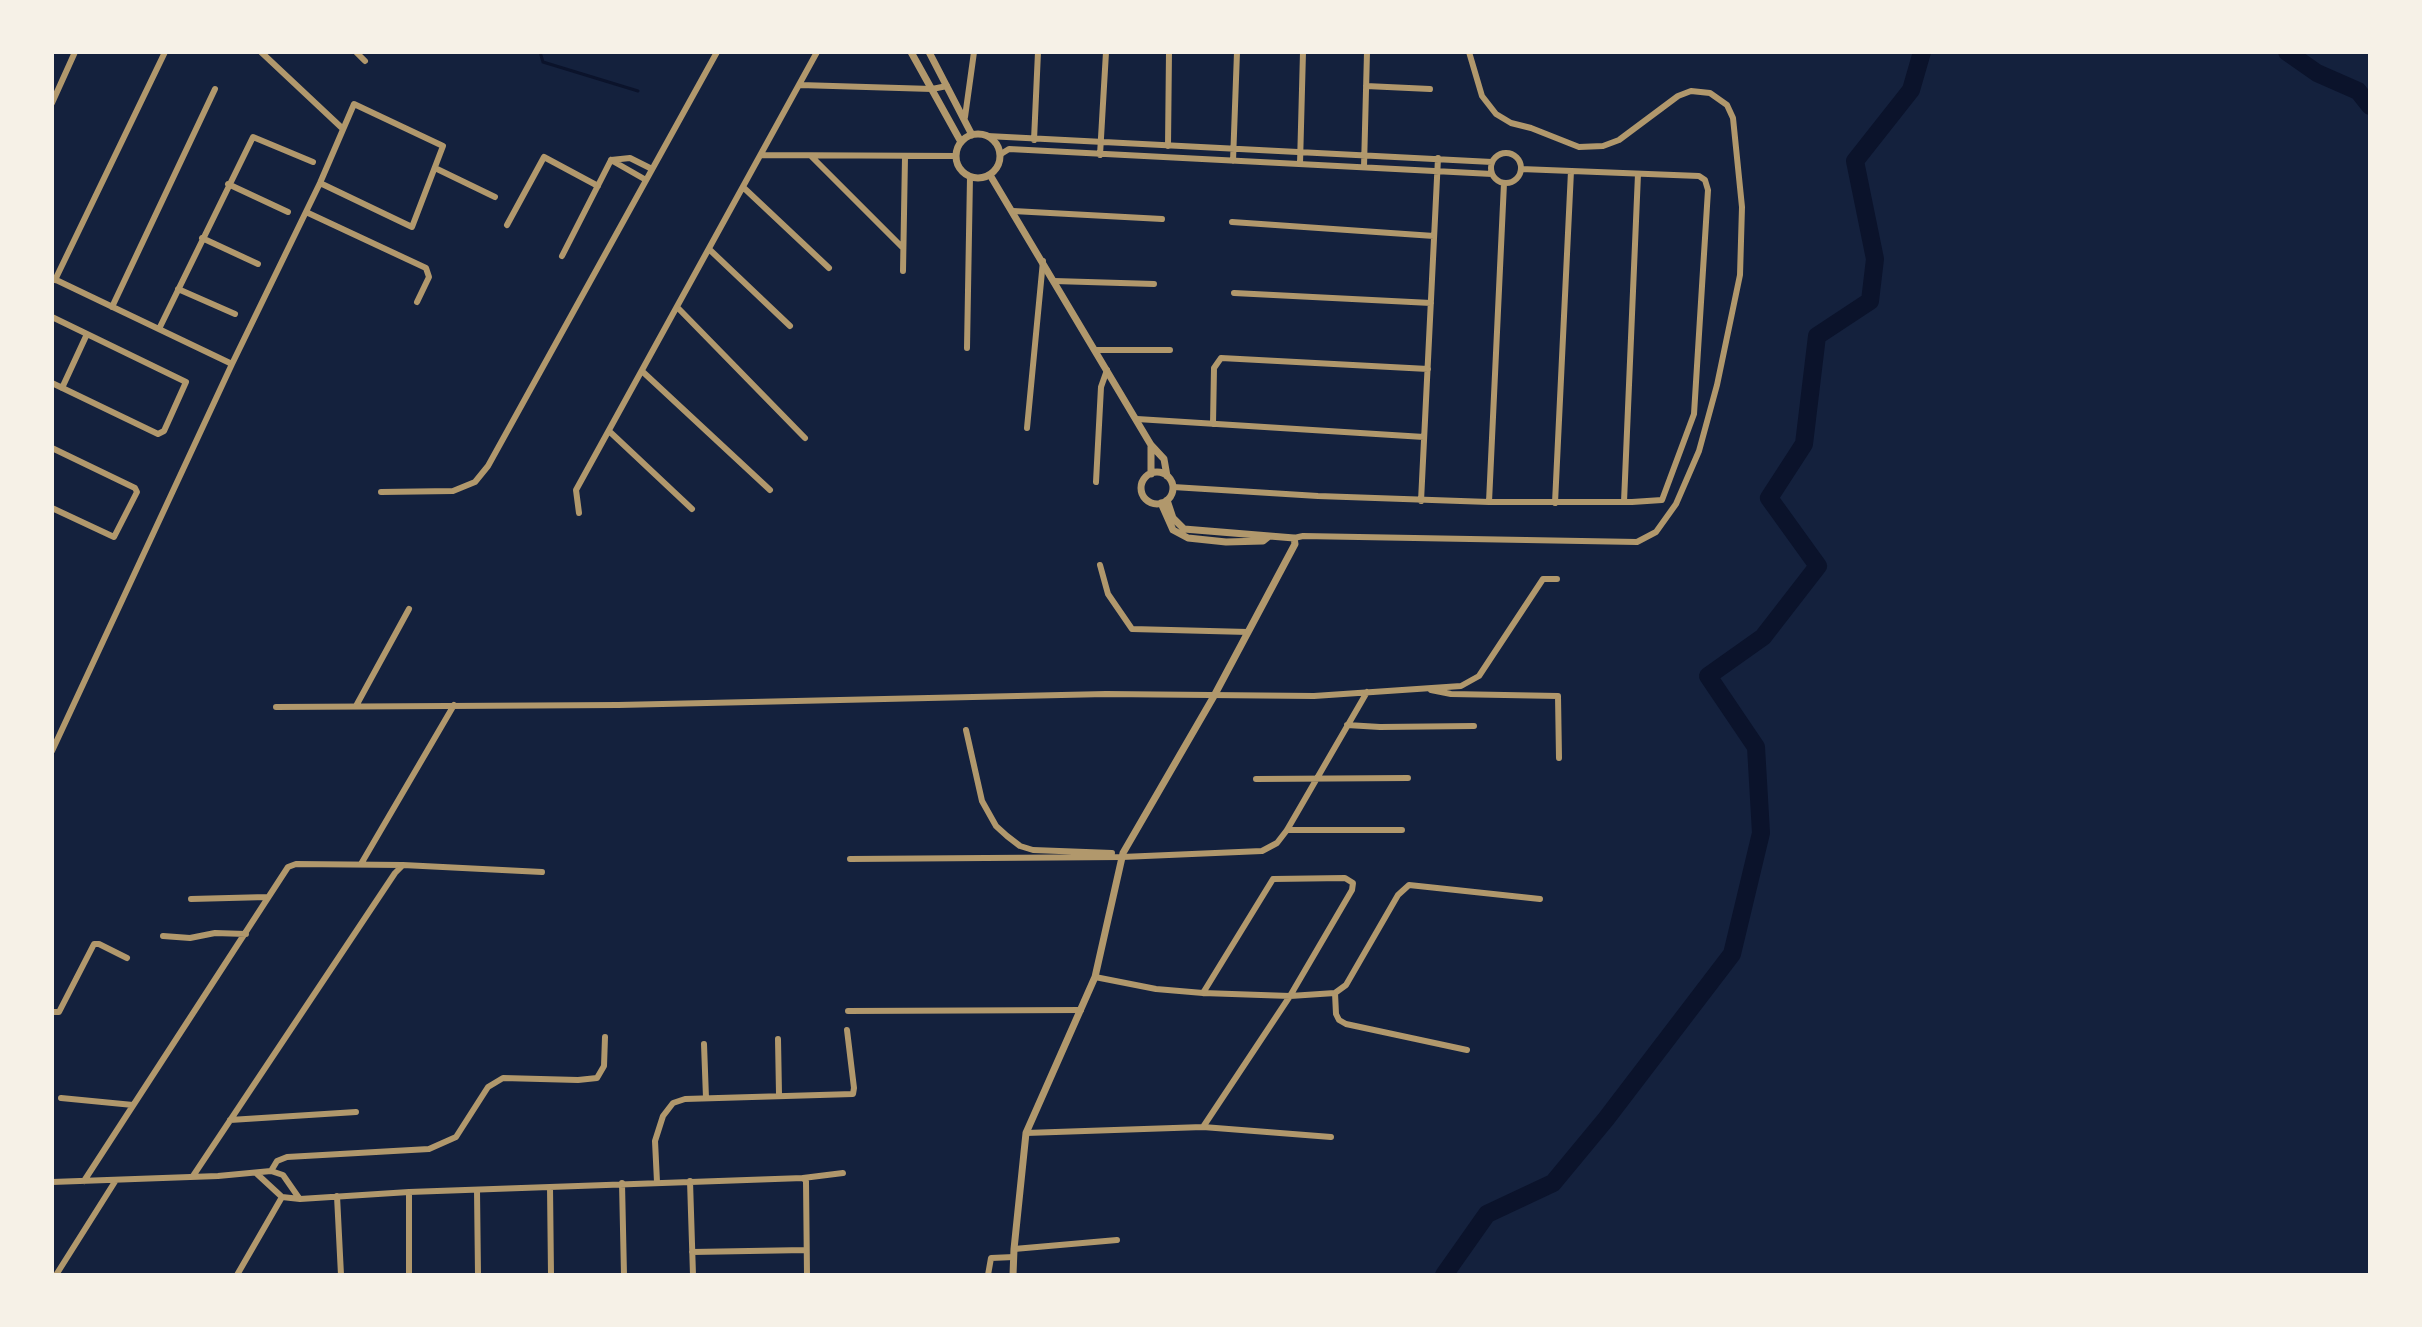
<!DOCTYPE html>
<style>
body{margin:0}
#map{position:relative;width:2422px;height:1327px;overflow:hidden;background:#14213d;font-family:"Source Serif 4",serif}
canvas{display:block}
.frame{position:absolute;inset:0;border:54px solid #f6f1e7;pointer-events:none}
</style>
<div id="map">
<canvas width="2422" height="1327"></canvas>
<div class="frame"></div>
</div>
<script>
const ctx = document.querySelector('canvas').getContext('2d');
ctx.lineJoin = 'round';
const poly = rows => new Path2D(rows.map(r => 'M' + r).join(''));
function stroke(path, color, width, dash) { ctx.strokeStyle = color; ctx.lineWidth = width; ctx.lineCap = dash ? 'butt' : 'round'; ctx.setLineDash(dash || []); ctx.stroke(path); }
const stream = poly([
 [540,52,543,62,638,91]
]);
const river = poly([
 [2287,52,2317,73,2358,91,2370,106],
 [1444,1275,1487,1214,1553,1183,1606,1119,1732,954,1761,833,1756,747,1708,676,1763,637,1818,566,1769,498,1804,444,1817,336,1870,301,1875,259,1855,161,1911,90,1922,52]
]);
const minor = poly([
 [261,52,343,129],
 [356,52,365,61],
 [800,85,932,89,947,86],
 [1366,86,1430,89],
 [52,103,75,52],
 [965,117,974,52],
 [987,136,1492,162],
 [1034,140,1038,52],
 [1168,146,1169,52],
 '1491 168a15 15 0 1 1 30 0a15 15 0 1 1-30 0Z',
 [1001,154,1009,149,1492,174],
 [762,155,956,156],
 [1100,155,1106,52],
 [811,156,903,248],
 [611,160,630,158,652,169],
 [611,160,646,180],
 [1233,161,1237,52],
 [1300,164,1303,52],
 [1364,167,1367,52],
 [435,168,495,197],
 [228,184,288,212],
 [744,188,829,268],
 [1013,211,1162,219],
 [306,212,426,268,429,277,417,302],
 [1232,222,1434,236],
 [507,225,544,157,598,186],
 [202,238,258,264],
 [710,250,790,326],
 [562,256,611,160],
 [903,271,905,157],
 [52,278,232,364],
 [55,280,165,52],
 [1054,281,1154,284],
 [178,289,235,314],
 [1234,293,1431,303],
 [112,307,215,89],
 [678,308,805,438],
 [52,317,186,382,164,431,158,434,52,383],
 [159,329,253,137,313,162],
 [967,348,970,177],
 [1095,350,1170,350],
 [643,372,770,490],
 [62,388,87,334],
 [1137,419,1424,437],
 [1213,424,1214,368,1221,358,1428,369],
 [1027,428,1043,261],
 [609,431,692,509],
 [52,448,135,488,137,492,114,537,52,508],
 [1096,482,1101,387,1107,370],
 [1173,487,1318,496,1489,502,1632,502,1662,500,1694,414,1708,190,1705,180,1699,176,1521,169],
 [381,492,453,491,475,482,488,466,717,52],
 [1421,501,1438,158],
 [1489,502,1504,183],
 [1624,502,1638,174],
 [1555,503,1571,171],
 [579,513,576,490,817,52],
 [1294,538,1303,536,1637,542,1656,532,1676,504,1699,451,1717,385,1740,275,1742,207,1733,118,1727,105,1710,93,1691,91,1678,96,1619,140,1603,146,1579,147,1531,128,1511,123,1496,114,1482,96,1469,52],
 [1100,565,1108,594,1132,629,1248,632],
 [1431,690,1451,694,1558,696,1559,758],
 [356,706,409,609],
 [276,707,618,705,1106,694,1314,696,1461,686,1479,676,1543,579,1557,579],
 [1347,725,1380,727,1474,726],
 [966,730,982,801,996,826,1007,836,1020,846,1033,850,1112,853],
 [52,751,232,364,320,183,354,104,443,146,412,227,320,183],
 [1256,779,1408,778],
 [1287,830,1402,830],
 [850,859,1122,857,1262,851,1277,843,1287,830,1367,692],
 [361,864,454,705],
 [191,899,267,897],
 [163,936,190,938,215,933,246,934],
 [1095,977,1156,989,1203,993,1290,996,1335,993,1346,985,1398,895,1409,885,1540,899],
 [1203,993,1273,879,1345,878,1353,883,1352,890,1290,996,1203,1127],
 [1335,993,1336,1014,1339,1020,1346,1024,1467,1050],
 [848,1011,1081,1010],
 [52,1012,59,1012,94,944,99,944,127,958],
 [778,1039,779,1094],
 [704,1044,706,1098],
 [61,1098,133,1105],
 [230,1120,356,1112],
 [1026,1133,1203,1127,1331,1137],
 [271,1171,277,1161,287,1157,429,1149,456,1137,488,1087,503,1078,578,1080,597,1078,604,1066,605,1037],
 [256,1173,282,1197],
 [193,1176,395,873,403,865,542,872],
 [803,1178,843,1173],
 [84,1181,288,867,296,864,402,865],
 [690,1181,693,1275],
 [52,1182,218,1176,271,1171,283,1175,299,1198],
 [657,1182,655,1141,663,1116,673,1103,685,1099,853,1094,854,1088,847,1030],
 [622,1183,624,1275],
 [550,1187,551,1275],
 [477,1190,478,1275],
 [409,1192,409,1275],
 [337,1196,341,1275],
 [282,1197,300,1199,409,1192,803,1178,806,1181,807,1275],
 [1014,1249,1117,1240],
 [692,1252,806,1250],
 [56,1275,116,1180],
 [237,1275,282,1197],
 [988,1275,991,1258,1014,1257]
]);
const tertiary = poly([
 [911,52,961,142],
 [929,52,972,135],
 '956 156a22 22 0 1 1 44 0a22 22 0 1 1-44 0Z',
 [990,175,1151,445,1164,459,1167,476],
 '1141 488a16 16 0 1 1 32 0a16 16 0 1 1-32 0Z',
 [1151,474,1151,447],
 [1161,503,1173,530,1188,538,1226,542,1263,541,1268,537],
 [1013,1275,1014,1249,1026,1133,1095,977,1123,853,1214,696,1295,544,1294,538,1184,529,1173,518,1167,500]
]);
stroke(stream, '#0b132b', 3);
stroke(river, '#0b132b', 18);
stroke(minor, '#b1986c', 6);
stroke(tertiary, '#b1986c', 7);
</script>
